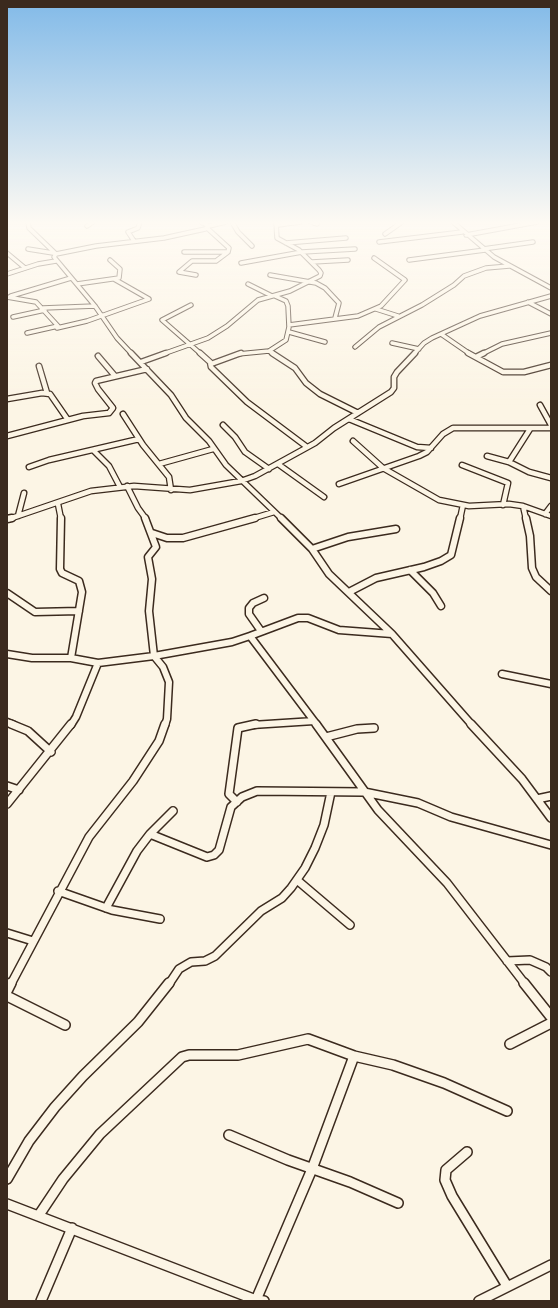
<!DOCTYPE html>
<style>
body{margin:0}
#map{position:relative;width:558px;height:1308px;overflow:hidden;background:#fcf5e5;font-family:Delius,sans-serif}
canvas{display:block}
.frame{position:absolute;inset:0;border:8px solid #3b2a1e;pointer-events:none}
</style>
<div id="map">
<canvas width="558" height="1308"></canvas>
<div class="frame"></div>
</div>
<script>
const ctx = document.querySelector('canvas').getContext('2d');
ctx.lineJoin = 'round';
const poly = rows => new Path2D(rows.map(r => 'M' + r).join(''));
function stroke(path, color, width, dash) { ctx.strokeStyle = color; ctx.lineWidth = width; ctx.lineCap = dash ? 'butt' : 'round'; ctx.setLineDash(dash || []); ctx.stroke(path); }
const minorFar4 = poly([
 [28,222,29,228,56,254],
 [201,222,209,226],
 [232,222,238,232,252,246],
 [311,222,317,224],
 [453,222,494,257,551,288],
 [278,225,300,222],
 [87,226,93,222],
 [207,228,229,248,228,252],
 [385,234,402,222],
 [466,235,537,222],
 [134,241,128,232,138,228,140,222],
 [379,242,462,232],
 [286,243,346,238],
 [28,249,53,253],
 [483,249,533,242],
 [184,252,228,252],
 [7,253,25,268],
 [409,260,485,250],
 [312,262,348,260],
 [241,263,302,252,355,249],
 [7,274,38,264,56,261],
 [196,275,179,272,192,261,216,261,228,252],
 [270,275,316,283,325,288,339,303,335,318],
 [77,284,119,278,120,269,110,260],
 [248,284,272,296],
 [11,296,71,278],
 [7,297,36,302,58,326,27,333],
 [528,302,551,314],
 [191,305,162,320,201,354],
 [43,308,95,306],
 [376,309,398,316],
 [13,317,45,310],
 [289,325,358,316,381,306,405,280,374,258],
 [57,328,87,321,149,299,114,279],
 [289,332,325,342],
 [441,334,470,354],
 [392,343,419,349],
 [355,347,379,327,422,305,454,285,464,276,486,268,509,266],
 [269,351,274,354],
 [132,354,117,338,95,306,54,257,56,254,96,246,164,238,205,229,209,226,226,222],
 [163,354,208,338,227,326,258,300,290,291,320,276,321,273,319,270,299,250,277,238,276,222],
 [238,354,269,351,286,340,289,327,288,306,286,301,275,296],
 [414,354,424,343,432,338,480,316,551,296],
 [482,354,502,344,551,333]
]);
const minorFar3 = poly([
 [131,353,171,395,186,418,209,441,226,465,282,519],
 [200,353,210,362,211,367,247,402,307,447],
 [272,353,295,368,306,383,320,394,358,413],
 [468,353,503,372,524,372,551,365],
 [98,356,115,376],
 [476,357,484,353],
 [141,362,166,353],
 [211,364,241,353],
 [39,366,47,393],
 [7,399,42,393,50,394,68,420],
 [540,405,551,425],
 [123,414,143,445,169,477,171,490],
 [349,419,417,447,431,448],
 [223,425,235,437,245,452,269,469],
 [7,436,83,416,109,413,113,408,98,389,95,383,96,381,147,369],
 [353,441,383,468,439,500,469,506,509,504,523,506,551,516],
 [94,451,109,466,120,487],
 [487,456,509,462,529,472,551,478],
 [509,462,530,429],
 [159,464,213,449],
 [278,464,324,497],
 [462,465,508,483,503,505],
 [29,467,49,460,139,439],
 [339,484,419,456,427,452,443,434,453,428,551,428],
 [127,486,138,508,146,519],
 [58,504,61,519],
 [523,506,526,519],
 [545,514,551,506],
 [18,516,24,493],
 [9,519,91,491,134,486,190,490,241,481,255,476,315,443,334,428,391,392,394,388,394,377,397,372,415,353],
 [251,519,274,512],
 [460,519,463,505]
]);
const minorFar2 = poly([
 [61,518,60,569,62,573,79,581,82,592,71,658],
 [145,518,156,547,148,557,152,579,149,611,154,656,232,642,250,636,317,725],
 [281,518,312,549,329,574,392,634,472,725],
 [526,518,530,536,532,568,536,577,551,591],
 [7,519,12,518],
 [152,533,167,538,183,538,255,518],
 [312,549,348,537,396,529],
 [410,570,433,593,441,606],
 [349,592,376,578,424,567,441,561,451,555,460,518],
 [7,593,35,612,79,611],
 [261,631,249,614,249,608,253,603,264,598],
 [250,636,298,618,308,618,339,630,392,634],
 [7,654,32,658,71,658,98,663,154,656,163,667,169,682,167,719,165,725],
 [502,674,551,684],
 [7,722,14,725],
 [71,725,76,717,98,663],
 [252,725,314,721]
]);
const minorFar1 = poly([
 [11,724,28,731,51,752],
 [316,724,378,810,447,883,525,984],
 [471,724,522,779,551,818],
 [326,737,357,729,374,728],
 [7,786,19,790],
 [537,799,551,796],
 [237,802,229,794,238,728,256,724],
 [7,804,71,724],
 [150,834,207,857,214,855,219,850,231,807,242,797,257,791,364,792,418,803,451,817,551,845],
 [297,880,350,925],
 [58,891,112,910,160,919],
 [106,908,137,851,150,834,173,811],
 [7,933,33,941],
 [507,961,530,960,546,967,551,972],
 [11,984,89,837,133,781,159,741,165,724],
 [169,984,179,969,191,962,205,961,215,956,261,911,282,898,291,888,305,868,315,848,324,825,331,792]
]);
const minor = poly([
 [524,983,551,1017],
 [7,991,11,983],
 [7,996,65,1025],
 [510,1044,551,1023],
 [229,1135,288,1160,350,1182,398,1203],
 [467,1152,446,1170,445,1180,452,1196,507,1286],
 [7,1179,29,1141,55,1107,83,1076,138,1022,169,983],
 [7,1204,256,1300,264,1301],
 [39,1215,63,1179,100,1134,182,1057,189,1055,238,1055,308,1039,354,1056],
 [256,1300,312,1169,354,1056,393,1065,444,1083,507,1111],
 [41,1301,72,1228],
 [479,1301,551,1265]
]);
stroke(minorFar4, '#3b2a1e', 5.5);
stroke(minorFar3, '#3b2a1e', 7);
stroke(minorFar2, '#3b2a1e', 9);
stroke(minorFar1, '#3b2a1e', 10);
stroke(minor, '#3b2a1e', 12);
stroke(minorFar4, '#fcf5e5', 3.5);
stroke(minorFar3, '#fcf5e5', 4.5);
stroke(minorFar2, '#fcf5e5', 6);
stroke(minorFar1, '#fcf5e5', 7);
stroke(minor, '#fcf5e5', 9);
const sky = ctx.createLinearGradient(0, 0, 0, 405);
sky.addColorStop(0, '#82bae8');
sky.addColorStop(0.55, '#fefaf3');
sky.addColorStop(1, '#fefaf300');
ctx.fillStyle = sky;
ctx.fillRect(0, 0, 558, 405);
</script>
